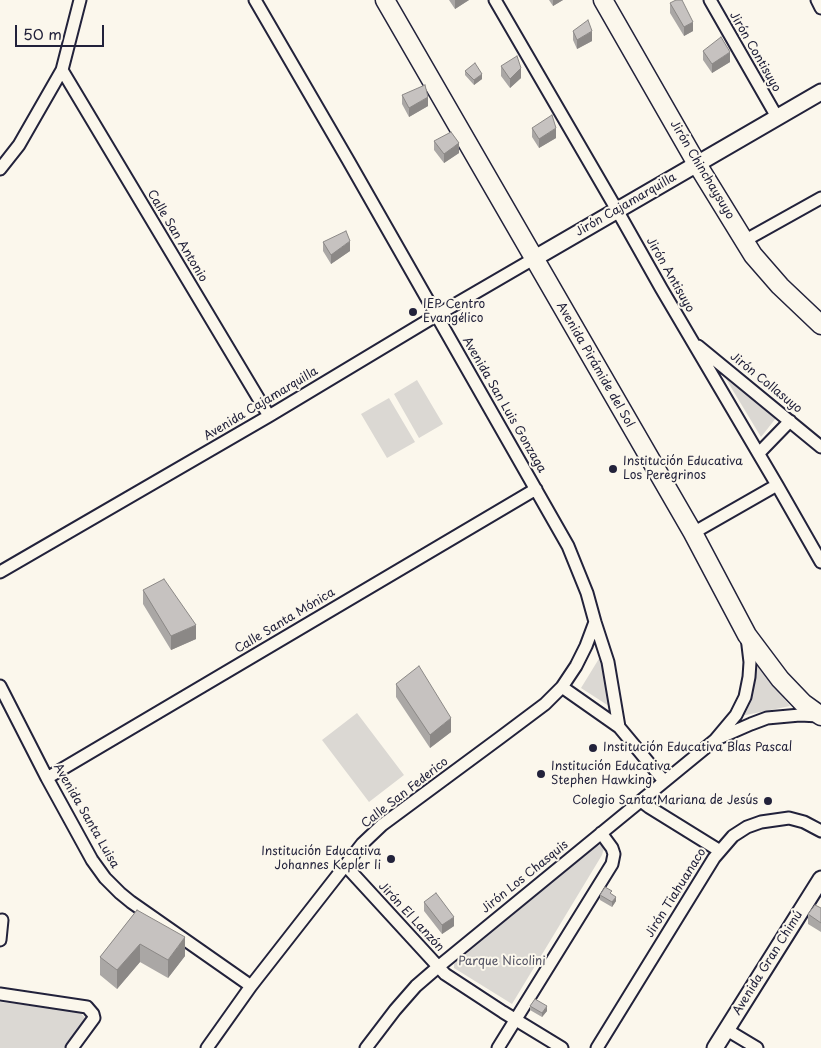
<!DOCTYPE html>
<meta charset="utf-8">
<style>
body{margin:0}
#map{position:relative;width:821px;height:1048px;overflow:hidden;background:#fbf7ec;font-family:"Playpen Sans",sans-serif}
canvas{display:block}
.scale{position:absolute;left:15px;top:25px;width:89px;height:22px;box-sizing:border-box;border:2px solid #22223b;border-top:0;padding-left:6px;font-size:15px;line-height:18px;white-space:nowrap;color:#22223b;-webkit-text-stroke:4px #fbf7ec;paint-order:stroke}
</style>
<div id="map">
<canvas width="821" height="1048"></canvas>
<div class="scale">50 m</div>
</div>
<script>
const ctx = document.querySelector('canvas').getContext('2d');
ctx.lineJoin = 'round';
function fillPath(path, color) { ctx.fillStyle = color; ctx.fill(path, 'evenodd'); }
const poly = rows => new Path2D(rows.map(r => 'M' + r).join(''));
function stroke(path, color, width, dash) { ctx.strokeStyle = color; ctx.lineWidth = width; ctx.lineCap = dash ? 'butt' : 'round'; ctx.setLineDash(dash || []); ctx.stroke(path); }
function label(font, color, halo, rows, align = 'center') {
  ctx.font = font + ' "Playpen Sans",sans-serif'; ctx.lineWidth = 4; ctx.setLineDash([]); ctx.textBaseline = 'middle'; ctx.strokeStyle = halo; ctx.fillStyle = color; for (const [text, x, y, turn = 0] of rows) {
    ctx.save(); ctx.translate(x, y); ctx.rotate((+turn || 0) * Math.PI / 180); ctx.textAlign = isNaN(turn) ? turn : align; if (halo) ctx.strokeText(text, 0, 0); ctx.fillText(text, 0, 0); ctx.restore();
  }
}
const green = poly([
 [723,374,776,418,761,437],
 [417,380,443,424,419,438,394,394],
 [389,398,415,442,387,458,361,414],
 [600,657,612,708,581,688],
 [756,664,758,666,790,706,741,716,752,683],
 [357,713,404,775,369,802,322,740],
 [600,845,602,845,604,848,602,855,512,1004,454,968,454,964,596,846],
 [0,1002,79,1011,86,1019,64,1048,0,1048]
]);
const street = poly([
 [255,0,348,160,568,546,587,593,595,622,608,662,619,727,664,781],
 [495,0,617,210,661,288,777,485,821,562],
 [710,0,777,117],
 [817,0,821,8],
 [62,70,269,416],
 [0,169,19,145,62,70,80,0],
 [744,241,821,198],
 [698,346,821,447],
 [759,453,790,421],
 [693,533,777,485],
 [0,572,269,416,437,315,535,258],
 [0,686,47,778,92,860,105,878,120,893,131,902,251,986],
 [562,687,619,727],
 [719,738,751,724,767,718,800,715,819,716],
 [47,778,536,489],
 [641,801,649,807,720,851],
 [345,865,445,974,503,1012,562,1048],
 [0,940,2,920],
 [0,994,87,1007,93,1014,94,1018,72,1048],
 [727,1030,757,1048],
 [207,1048,251,986,362,844,382,825,501,737,545,704,562,687,576,666,586,646,595,622],
 [366,1048,395,1010,416,986,438,967,715,740,736,715,745,697,749,677,750,662,747,637],
 [498,1048,612,864,614,854,612,848,601,833],
 [597,1048,714,858,733,836,747,827,761,822,789,818,804,822,821,831]
]);
const secondary = poly([
 [535,258,821,92],
 [715,1048,821,879]
]);
const primary = poly([
 [385,0,693,533,747,635,780,679,803,703,821,716],
 [603,0,697,164,753,255,780,286,821,325]
]);
const wall = poly([
 [449,0,469,0,455,9],
 [549,0,563,0,553,6],
 [670,3,693,31,684,36,670,13],
 [573,31,592,41,577,49,573,40],
 [703,51,730,62,712,73,703,60],
 [501,66,521,78,510,88,501,76],
 [465,71,482,79,474,85,465,75],
 [402,95,428,106,409,117,402,104],
 [532,128,556,138,539,148,532,137],
 [434,141,459,153,444,163,434,150],
 [323,242,350,251,331,264,323,251],
 [143,590,196,639,171,650,143,604],
 [396,684,451,732,430,748,396,697],
 [612,894,616,901,612,907,600,900,600,895],
 [424,902,454,926,442,934,424,911],
 [821,908,821,932,808,924,808,914],
 [137,910,185,956,168,978,140,962,117,989,100,975,100,957],
 [530,1006,547,1011,542,1017,530,1010]
]);
const shadedWall = poly([
 [455,0,469,0,455,9],
 [553,0,563,0,553,6],
 [693,22,693,31,684,36,684,27],
 [592,31,592,41,577,49,577,40],
 [730,52,730,62,712,73,712,64],
 [521,68,521,78,510,88,510,79],
 [482,74,482,79,474,85,474,80],
 [428,97,428,106,409,117,409,108],
 [556,128,556,138,539,148,539,139],
 [459,143,459,153,444,163,444,154],
 [350,241,350,251,331,264,331,255],
 [196,625,196,639,171,650,171,636],
 [451,718,451,732,430,748,430,735],
 [616,897,616,901,612,907,612,902],
 [454,917,454,926,442,934,442,925],
 [185,937,185,956,168,978,168,960],
 [140,944,140,962,117,989,117,970],
 [547,1006,547,1011,542,1017,542,1013]
]);
const building = poly([
 [676,0,682,0,693,22,684,27,670,3,676,0],
 [588,20,592,31,577,40,573,31,588,20],
 [721,37,730,52,712,64,703,51,721,37],
 [517,56,521,68,510,79,501,66,517,56],
 [475,63,482,74,474,80,465,71,475,63],
 [425,85,428,97,409,108,402,95,425,85],
 [552,115,556,128,539,139,532,128,552,115],
 [451,132,459,143,444,154,434,141,451,132],
 [346,231,350,241,331,255,323,242,346,231],
 [164,579,196,625,171,636,143,590,164,579],
 [419,666,451,718,430,735,396,684,419,666],
 [605,887,612,891,610,893,616,897,612,902,600,895,605,887],
 [436,893,454,917,442,925,424,902,436,893],
 [815,905,821,908,821,923,808,914,815,905],
 [137,910,185,937,168,960,140,944,117,970,100,957,137,910],
 [535,999,547,1006,542,1013,530,1006,535,999]
]);
const markers = [
 [413,312,5,"#22223b"],
 [613,469,5,"#22223b"],
 [593,748,5,"#22223b"],
 [541,774,5,"#22223b"],
 [768,801,5,"#22223b"],
 [391,859,5,"#22223b"]
];
const streetNames = [
 ["Jirón Contisuyo",755,52,60],
 ["Jirón Chinchaysuyo",702,170,59],
 ["Jirón Cajamarquilla",626,205,-30],
 ["Calle San Antonio",177,236,59],
 ["Jirón Antisuyo",670,275,60],
 ["Avenida Pirámide del Sol",595,365,60],
 ["Jirón Collasuyo",766,383,39],
 ["Avenida Cajamarquilla",261,404,-31],
 ["Avenida San Luis Gonzaga",504,405,60],
 ["Calle Santa Mónica",285,621,-31],
 ["Calle San Federico",405,793,-38],
 ["Avenida Santa Luisa",86,816,60],
 ["Jirón Los Chasquis",525,877,-39],
 ["Jirón Tiahuanaco",676,893,-58],
 ["Jirón El Lanzón",411,917,47],
 ["Avenida Gran Chimú",768,963,-58]
];
const poiNames = [
 ["IEP Centro",423,305],
 ["Evangélico",423,319],
 ["Institución Educativa",623,462],
 ["Los Peregrinos",623,476],
 ["Institución Educativa Blas Pascal",603,748],
 ["Institución Educativa",551,767],
 ["Stephen Hawking",551,781],
 ["Colegio Santa Mariana de Jesús",758,801,"right"],
 ["Institución Educativa",381,852,"right"],
 ["Johannes Kepler Ii",381,866,"right"]
];
const parkNames = [
 ["Parque Nicolini",502,962]
];
fillPath(green, '#dbd8d3');
stroke(street, '#22223b', 15);
stroke(secondary, '#22223b', 19);
stroke(primary, '#22223b', 21);
stroke(street, '#fbf7ec', 11);
stroke(secondary, '#fbf7ec', 15);
stroke(primary, '#fbf7ec', 18);
fillPath(wall, '#aaa7a5');
fillPath(shadedWall, '#8b8886');
fillPath(building, '#c6c2c0');
stroke(building, '#8b8886', 1);
for (const [x, y, r, color] of markers) { const dot = new Path2D(); dot.arc(x, y, r, 0, 2 * Math.PI); ctx.fillStyle = color; ctx.fill(dot); stroke(dot, '#fbf7ec', 2); }
label('12px', '#22223b', '#fbf7ec', streetNames);
label('12px', '#22223b', '#fbf7ec', poiNames, 'left');
label('12px', '#505061', '#fbf7ec', parkNames);
</script>
